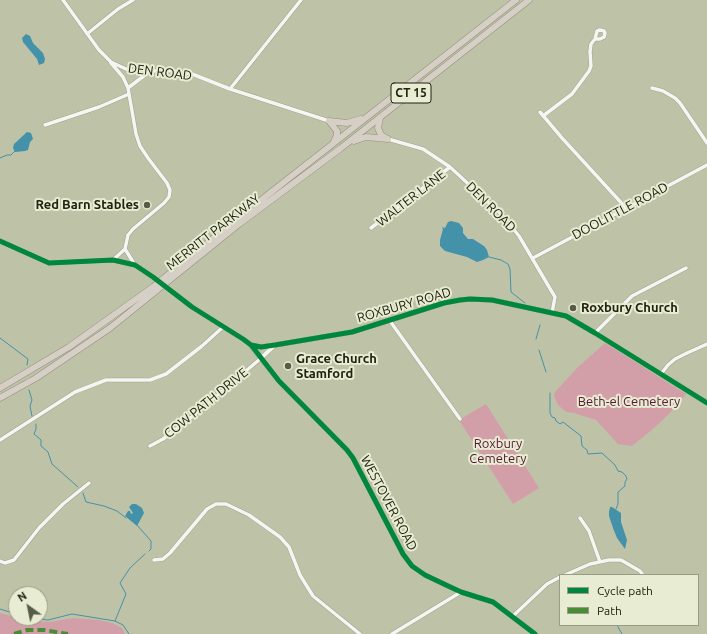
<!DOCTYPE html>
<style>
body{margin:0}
#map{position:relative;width:707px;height:634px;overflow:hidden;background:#bec3a7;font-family:Ubuntu,sans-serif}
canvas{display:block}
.legend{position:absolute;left:559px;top:574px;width:140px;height:52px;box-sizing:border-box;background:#e7ecd3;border:1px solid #989c85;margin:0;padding:5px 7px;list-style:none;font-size:12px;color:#212310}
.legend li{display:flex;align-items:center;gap:8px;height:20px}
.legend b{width:20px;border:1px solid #989c85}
.north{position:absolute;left:8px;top:586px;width:40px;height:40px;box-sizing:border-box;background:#e7ecd3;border:1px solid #989c85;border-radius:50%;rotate:327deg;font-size:11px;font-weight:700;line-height:16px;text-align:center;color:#212310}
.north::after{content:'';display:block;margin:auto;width:14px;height:18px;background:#585b45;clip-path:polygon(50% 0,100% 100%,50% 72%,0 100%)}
</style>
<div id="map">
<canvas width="707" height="634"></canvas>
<ul class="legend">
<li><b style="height:5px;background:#00873e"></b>Cycle path</li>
<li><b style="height:5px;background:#488c36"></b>Path</li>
</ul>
<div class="north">N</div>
</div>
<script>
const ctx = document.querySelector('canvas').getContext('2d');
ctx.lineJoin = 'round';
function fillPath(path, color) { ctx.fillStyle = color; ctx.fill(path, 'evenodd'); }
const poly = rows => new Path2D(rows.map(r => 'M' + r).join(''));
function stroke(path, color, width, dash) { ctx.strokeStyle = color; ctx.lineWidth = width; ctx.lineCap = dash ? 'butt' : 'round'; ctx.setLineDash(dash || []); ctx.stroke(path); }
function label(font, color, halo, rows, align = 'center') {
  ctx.font = font + ' Ubuntu,sans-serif'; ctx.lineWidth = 4; ctx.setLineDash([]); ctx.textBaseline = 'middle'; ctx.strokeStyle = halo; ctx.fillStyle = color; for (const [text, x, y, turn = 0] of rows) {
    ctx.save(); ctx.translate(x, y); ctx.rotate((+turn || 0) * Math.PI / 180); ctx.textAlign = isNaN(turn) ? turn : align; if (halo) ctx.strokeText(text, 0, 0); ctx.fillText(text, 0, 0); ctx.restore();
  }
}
const green = poly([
 [605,343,686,394,670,413,653,429,632,446,618,444,596,420,574,413,566,412,558,405,554,396,555,392,578,367],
 [486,404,539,488,513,504,459,420],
 [0,613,28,621,50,622,73,618,99,620,112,623,122,628,125,634,0,634]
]);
const water = poly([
 [26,34,30,36,33,43,43,53,45,59,44,63,39,65,37,59,23,42,22,38],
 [27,132,31,133,33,139,30,142,28,150,25,151,15,152,13,148,14,144],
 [451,221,459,223,463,228,463,233,468,239,473,239,484,246,487,250,489,257,483,260,477,262,467,257,445,251,440,246,440,240,443,229,442,227,445,228,448,222],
 [132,504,136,504,142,508,144,513,137,526,125,516,128,511,130,511,131,514,133,513,129,507],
 [610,507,612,507,621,513,621,522,627,540,625,549,617,538,613,528,609,516,609,512]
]);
const stream = poly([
 [0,158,7,155,11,155,15,151],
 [489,257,501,260,508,264,510,269,511,292,525,303],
 [0,338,28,359,27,365],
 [536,339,540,325],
 [539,350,546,372],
 [29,390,32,400,30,406,32,416],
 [550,393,550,413,552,417,555,418,556,421,560,424,563,422,581,436,582,446,587,450,588,454,602,453,615,465,618,471,622,472,626,476,627,479,625,482,625,486,618,492,618,504,616,509],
 [36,424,36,429,34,434,41,440,41,446,48,452,52,464,78,487],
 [83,493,86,502,104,506,117,511,126,518],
 [137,525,151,541,151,549,149,551],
 [0,609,16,614],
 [33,618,48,620,72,614,115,621,123,625,129,634],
 [115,621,126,594,120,583,130,568,145,554],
 [617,625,622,634]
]);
const minor = poly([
 [63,0,99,50,111,62,126,69,135,72,149,72,160,70,174,71,192,74,230,89,329,121],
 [87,34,118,9,133,0],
 [111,63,123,77,128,88,136,134,140,146,148,158,167,183,170,190,169,197,164,203,133,229,128,235,125,249,113,260],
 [128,88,149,72],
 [652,88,663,91,675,98,680,103,707,143],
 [230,89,301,0],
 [540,112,562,138,626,208],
 [543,116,572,94,589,71,591,66,590,52,591,44,595,39,597,31,600,30,604,31,605,33,604,37,600,39,595,39],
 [45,125,99,107,129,94],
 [388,139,423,149,450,167,502,215,519,236,555,297,552,313],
 [371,228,450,167],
 [0,241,49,263,113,260,135,265,153,277],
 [125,249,135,265],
 [533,258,707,165],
 [166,287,192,307,243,339,251,345],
 [390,321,460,419],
 [595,333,632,296,686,268],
 [661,374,668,365,675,359,687,353,707,344],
 [0,440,75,392,106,380,150,380,166,374,202,346,223,327],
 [150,446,163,439,187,421,260,359],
 [580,518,589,531,600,562],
 [154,560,163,559,170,553,207,509,216,504,226,504,249,515,280,537,289,547,300,575,313,596,360,634],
 [0,561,5,563,14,560,39,528,63,504,89,483],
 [565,575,590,564,609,560,621,560,640,571,643,575],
 [513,616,547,584,560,577],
 [392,634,461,592]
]);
const tertiary = poly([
 [251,345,261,347,275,345,352,332,444,303,460,300,470,299,492,300,566,316,595,333,707,403],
 [251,346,279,381,347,450,353,458,403,554,412,566,425,575,446,585,461,592,493,602,535,634],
 [260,359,274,346]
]);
const motorway = poly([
 [380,118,378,128,381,135,386,138],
 [329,121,347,123,361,119],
 [329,121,337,131,337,135,334,142],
 [354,141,366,137,388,139],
 [0,388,69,347,153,287,237,219,516,0],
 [0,398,36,378,110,328,239,224,341,148,529,0]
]);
const minorBridge = poly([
 [153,277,166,287]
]);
const quiet = poly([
 [14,634,27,630,44,630,68,634]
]);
const cycleway = poly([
 [0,241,49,263,113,260,135,265,153,277,192,307,243,339,251,345,279,381,347,450,353,458,403,554,412,566,425,575,446,585,461,592,493,602,535,634],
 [251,345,261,347,275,345,352,332,444,303,460,300,470,299,492,300,566,316,595,333,707,403]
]);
const markers = [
 [147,205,4,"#585b45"],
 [573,308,4,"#585b45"],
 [288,366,4,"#585b45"]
];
const shields = [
 [411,93,40]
];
const shieldNames = [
 ["CT 15",411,93]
];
const streetNames = [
 ["DEN ROAD",160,72,7],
 ["WALTER LANE",411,198,-38],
 ["DEN ROAD",491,207,45],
 ["DOOLITTLE ROAD",620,211,-28],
 ["MERRITT PARKWAY",213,232,-38],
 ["ROXBURY ROAD",404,305,-16],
 ["COW PATH DRIVE",206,403,-39],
 ["WESTOVER ROAD",389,503,62]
];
const poiNames = [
 ["Red Barn Stables",139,205,"right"],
 ["Roxbury Church",581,308],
 ["Grace Church",296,359],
 ["Stamford",296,374]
];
const parkNames = [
 ["Beth-el Cemetery",629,402],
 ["Roxbury",498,444],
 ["Cemetery",498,459]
];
fillPath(green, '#d29ea8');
fillPath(water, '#4491aa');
stroke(stream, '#4491aa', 1);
stroke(minor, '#9fa28d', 4.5);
stroke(tertiary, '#9fa28d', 5);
stroke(motorway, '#948f7c', 7);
stroke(minor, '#f5f6f2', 3.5);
stroke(tertiary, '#f5f6f2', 4);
stroke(motorway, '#d5cfc6', 6);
stroke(minorBridge, '#9fa28d', 4.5, []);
stroke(minorBridge, '#f5f6f2', 3.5);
stroke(quiet, '#488c36', 4, [8, 4]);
stroke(cycleway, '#00873e', 5);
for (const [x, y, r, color] of markers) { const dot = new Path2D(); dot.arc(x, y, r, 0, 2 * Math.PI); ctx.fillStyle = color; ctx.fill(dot); stroke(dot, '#e7ecd3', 1.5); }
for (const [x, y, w] of shields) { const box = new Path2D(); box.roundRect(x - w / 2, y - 10, w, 20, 3); ctx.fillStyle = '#e7ecd3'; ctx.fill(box); stroke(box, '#212310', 1); }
label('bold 12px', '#212310', null, shieldNames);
label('13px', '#212310', '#e7ecd3', streetNames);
label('bold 13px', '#212310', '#e7ecd3', poiNames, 'left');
label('13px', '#581435', '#e7ecd3', parkNames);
</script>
